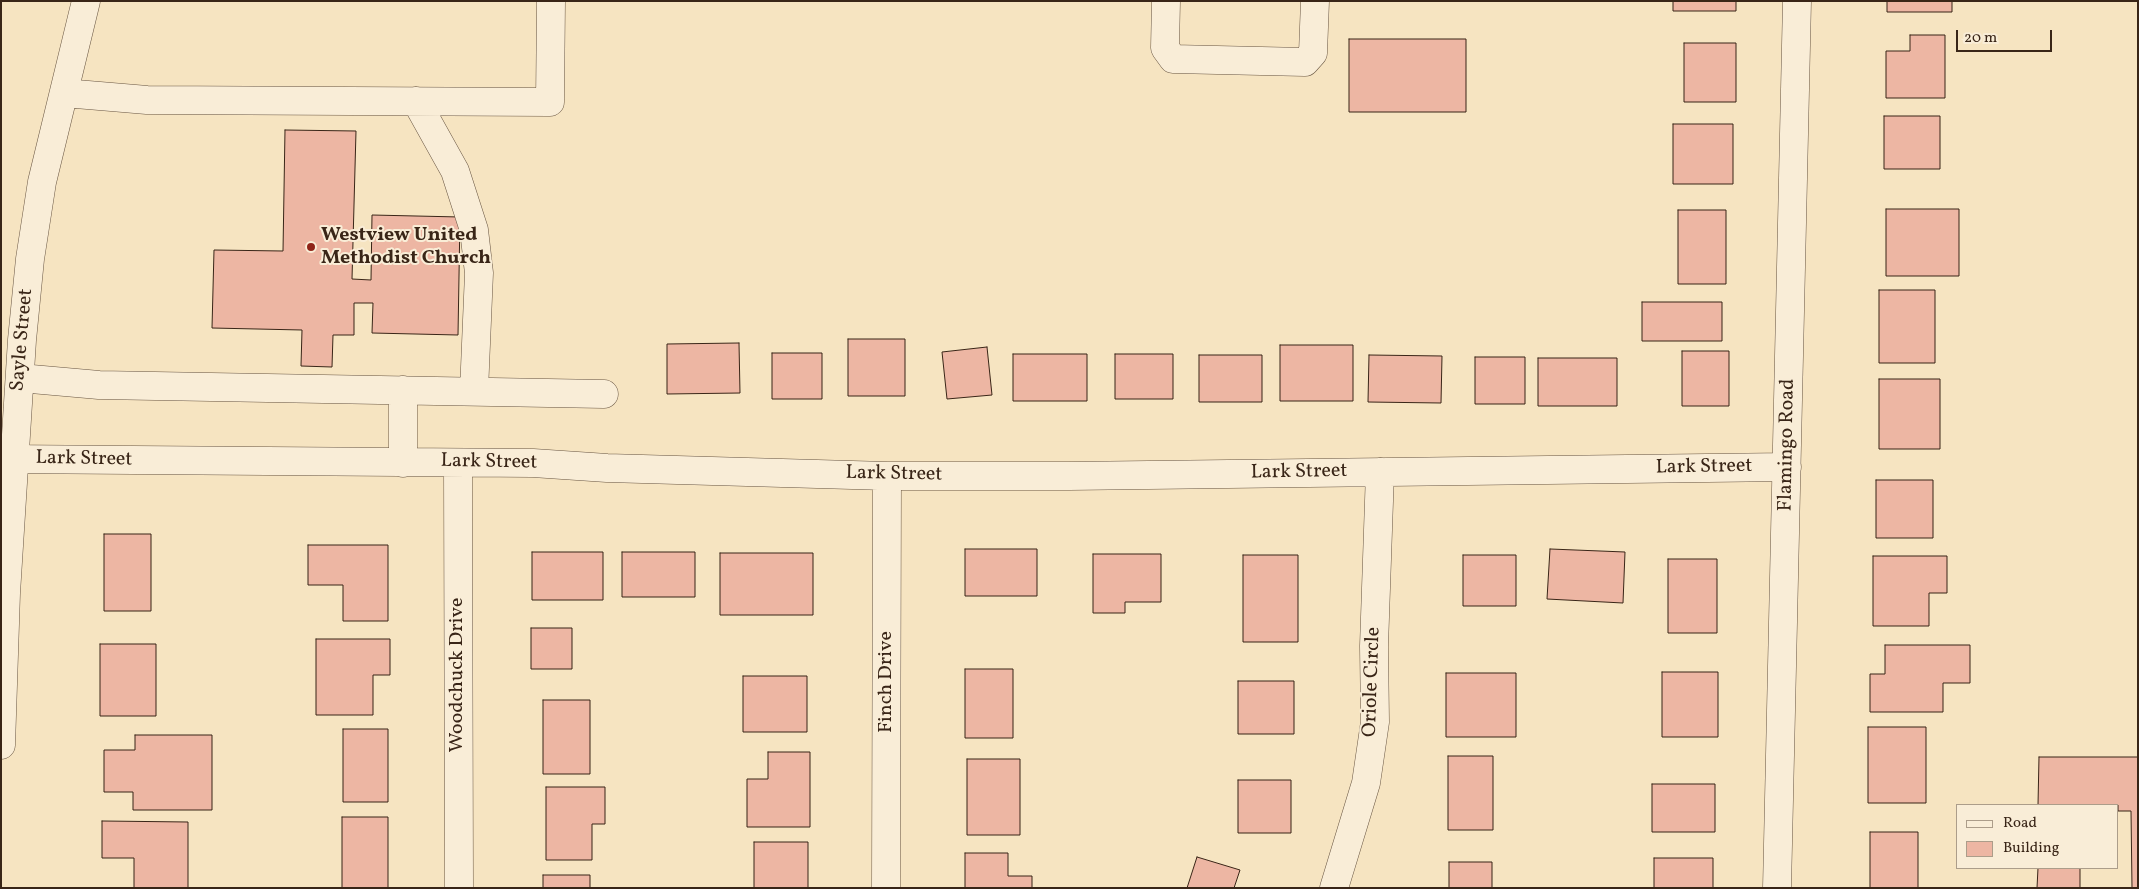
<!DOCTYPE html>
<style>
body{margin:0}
#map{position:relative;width:2139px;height:889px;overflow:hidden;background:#f6e4c1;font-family:Vollkorn,serif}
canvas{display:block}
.frame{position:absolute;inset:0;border:2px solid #392517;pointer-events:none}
.legend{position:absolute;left:1956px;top:804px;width:162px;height:65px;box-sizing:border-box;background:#f9edd7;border:1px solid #ac9d8a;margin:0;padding:6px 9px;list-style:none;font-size:15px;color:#392517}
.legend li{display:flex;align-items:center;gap:10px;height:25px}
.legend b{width:25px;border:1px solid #ac9d8a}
.scale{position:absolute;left:1956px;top:30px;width:96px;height:22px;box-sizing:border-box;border:2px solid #392517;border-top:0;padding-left:6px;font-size:15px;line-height:18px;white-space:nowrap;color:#392517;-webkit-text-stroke:4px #f9edd7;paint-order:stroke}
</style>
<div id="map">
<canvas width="2139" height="889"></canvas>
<div class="frame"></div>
<ul class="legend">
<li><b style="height:6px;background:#f9edd7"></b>Road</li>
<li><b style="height:14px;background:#edb6a3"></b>Building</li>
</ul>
<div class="scale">20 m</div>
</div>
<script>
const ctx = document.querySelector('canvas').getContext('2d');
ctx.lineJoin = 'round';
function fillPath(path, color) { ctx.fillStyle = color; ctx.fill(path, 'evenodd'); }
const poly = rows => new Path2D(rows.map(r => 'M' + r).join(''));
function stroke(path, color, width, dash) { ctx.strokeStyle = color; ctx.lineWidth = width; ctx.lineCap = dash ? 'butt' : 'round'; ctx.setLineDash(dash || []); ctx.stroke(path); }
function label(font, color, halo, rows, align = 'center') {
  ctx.font = font + ' Vollkorn,serif'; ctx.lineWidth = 4; ctx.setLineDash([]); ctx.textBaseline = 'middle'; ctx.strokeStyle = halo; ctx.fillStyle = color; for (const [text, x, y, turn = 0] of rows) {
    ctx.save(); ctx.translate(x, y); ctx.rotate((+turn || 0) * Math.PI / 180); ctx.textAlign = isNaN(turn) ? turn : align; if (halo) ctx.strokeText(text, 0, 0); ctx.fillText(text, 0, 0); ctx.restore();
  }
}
const building = poly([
 [1673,1,1736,1,1736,11,1673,11,1673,1],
 [1887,1,1952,1,1952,12,1887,12,1887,1],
 [1910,35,1945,35,1945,98,1886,98,1886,51,1910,51,1910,35],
 [1349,39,1466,39,1466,112,1349,112,1349,39],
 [1684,43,1736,43,1736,102,1684,102,1684,43],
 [1884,116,1940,116,1940,169,1884,169,1884,116],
 [1673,124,1733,124,1733,184,1673,184,1673,124],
 [285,130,356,131,352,279,371,280,372,215,460,217,458,335,372,333,373,303,354,303,354,335,333,335,332,367,301,366,302,330,212,328,214,250,283,251,285,130],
 [1886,209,1959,209,1959,276,1886,276,1886,209],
 [1678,210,1726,210,1726,284,1678,284,1678,210],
 [1879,290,1935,290,1935,363,1879,363,1879,290],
 [1642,302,1722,302,1722,341,1642,341,1642,302],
 [848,339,905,339,905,396,848,396,848,339],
 [739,343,740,393,667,394,667,344,739,343],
 [1280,345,1353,345,1353,401,1280,401,1280,345],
 [987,347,992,395,947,399,942,352,987,347],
 [1682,351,1729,351,1729,406,1682,406,1682,351],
 [772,353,822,353,822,399,772,399,772,353],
 [1013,354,1087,354,1087,401,1013,401,1013,354],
 [1115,354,1173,354,1173,399,1115,399,1115,354],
 [1199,355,1262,355,1262,402,1199,402,1199,355],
 [1369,355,1442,356,1441,403,1368,402,1369,355],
 [1475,357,1525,357,1525,404,1475,404,1475,357],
 [1538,358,1617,358,1617,406,1538,406,1538,358],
 [1879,379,1940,379,1940,449,1879,449,1879,379],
 [1876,480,1933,480,1933,538,1876,538,1876,480],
 [104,534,151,534,151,611,104,611,104,534],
 [308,545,388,545,388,621,343,621,343,585,308,585,308,545],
 [965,549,1037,549,1037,596,965,596,965,549],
 [1550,549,1625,552,1623,603,1547,599,1550,549],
 [532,552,603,552,603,600,532,600,532,552],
 [622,552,695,552,695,597,622,597,622,552],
 [720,553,813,553,813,615,720,615,720,553],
 [1093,554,1161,554,1161,602,1125,602,1125,613,1093,613,1093,554],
 [1243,555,1298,555,1298,642,1243,642,1243,555],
 [1463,555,1516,555,1516,606,1463,606,1463,555],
 [1873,556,1947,556,1947,593,1929,593,1929,626,1873,626,1873,556],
 [1668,559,1717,559,1717,633,1668,633,1668,559],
 [531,628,572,628,572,669,531,669,531,628],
 [316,639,390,639,390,675,373,675,373,715,316,715,316,639],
 [100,644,156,644,156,716,100,716,100,644],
 [1885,645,1970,645,1970,683,1943,683,1943,712,1870,712,1870,674,1885,674,1885,645],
 [965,669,1013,669,1013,738,965,738,965,669],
 [1662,672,1718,672,1718,737,1662,737,1662,672],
 [1446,673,1516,673,1516,737,1446,737,1446,673],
 [743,676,807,676,807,732,743,732,743,676],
 [1238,681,1294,681,1294,734,1238,734,1238,681],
 [543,700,590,700,590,774,543,774,543,700],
 [1868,727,1926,727,1926,803,1868,803,1868,727],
 [343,729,388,729,388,802,343,802,343,729],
 [135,735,212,735,212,810,133,810,133,792,104,792,104,750,135,750,135,735],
 [768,752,810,752,810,827,747,827,747,779,768,779,768,752],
 [1448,756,1493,756,1493,830,1448,830,1448,756],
 [2039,757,2138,757,2138,888,2132,888,2131,811,2118,811,2118,805,2038,805,2039,757],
 [967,759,1020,759,1020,835,967,835,967,759],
 [1238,780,1291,780,1291,833,1238,833,1238,780],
 [1652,784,1715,784,1715,832,1652,832,1652,784],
 [546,787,605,787,605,824,592,824,592,860,546,860,546,787],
 [342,817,388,817,388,888,342,888,342,817],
 [102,821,188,822,188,888,134,888,134,858,102,858,102,821],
 [1870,832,1918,832,1918,888,1870,888,1870,832],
 [754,842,808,842,808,888,754,888,754,842],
 [965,853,1008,853,1008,876,1032,876,1032,888,965,888,965,853],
 [1197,857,1240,870,1234,888,1187,888,1197,857],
 [1654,858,1713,858,1713,888,1654,888,1654,858],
 [1449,862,1492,862,1492,888,1449,888,1449,862],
 [2038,868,2080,868,2080,888,2037,888,2038,868],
 [543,875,590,875,590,888,543,888,543,875]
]);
const minor = poly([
 [1166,1,1165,48,1173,59,1305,62,1313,53,1315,1],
 [64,93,147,100,550,102,551,1],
 [416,101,455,171,474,230,479,273,474,391],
 [20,378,99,385,604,394],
 [403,390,403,463],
 [1,459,533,463,607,468,887,476,1069,476,1787,467],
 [458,463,459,888],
 [1,745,6,593,22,340,30,259,42,182,86,1],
 [886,888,887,476],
 [1334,888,1366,783,1375,722,1374,646,1380,472],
 [1777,888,1797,1]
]);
const markers = [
 [311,247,5,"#8f2418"]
];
const poiNames = [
 ["Westview United",321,236],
 ["Methodist Church",321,259]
];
const streetNames = [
 ["Sayle Street",23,340,-85],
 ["Flamingo Road",1788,445,-89],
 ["Lark Street",84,460,1],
 ["Lark Street",489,463,1],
 ["Lark Street",1704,468,-1],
 ["Lark Street",1299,473,-1],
 ["Lark Street",894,475,1],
 ["Woodchuck Drive",458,675,-90],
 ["Finch Drive",887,682,-90],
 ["Oriole Circle",1373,682,-88]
];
fillPath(building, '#edb6a3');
stroke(building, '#392517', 1);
stroke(minor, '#685542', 29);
stroke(minor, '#f9edd7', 28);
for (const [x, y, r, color] of markers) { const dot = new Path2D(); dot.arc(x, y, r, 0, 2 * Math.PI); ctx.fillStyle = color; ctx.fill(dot); stroke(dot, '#f9edd7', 2); }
label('bold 20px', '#392517', '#f9edd7', poiNames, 'left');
label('20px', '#392517', '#f9edd7', streetNames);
</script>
